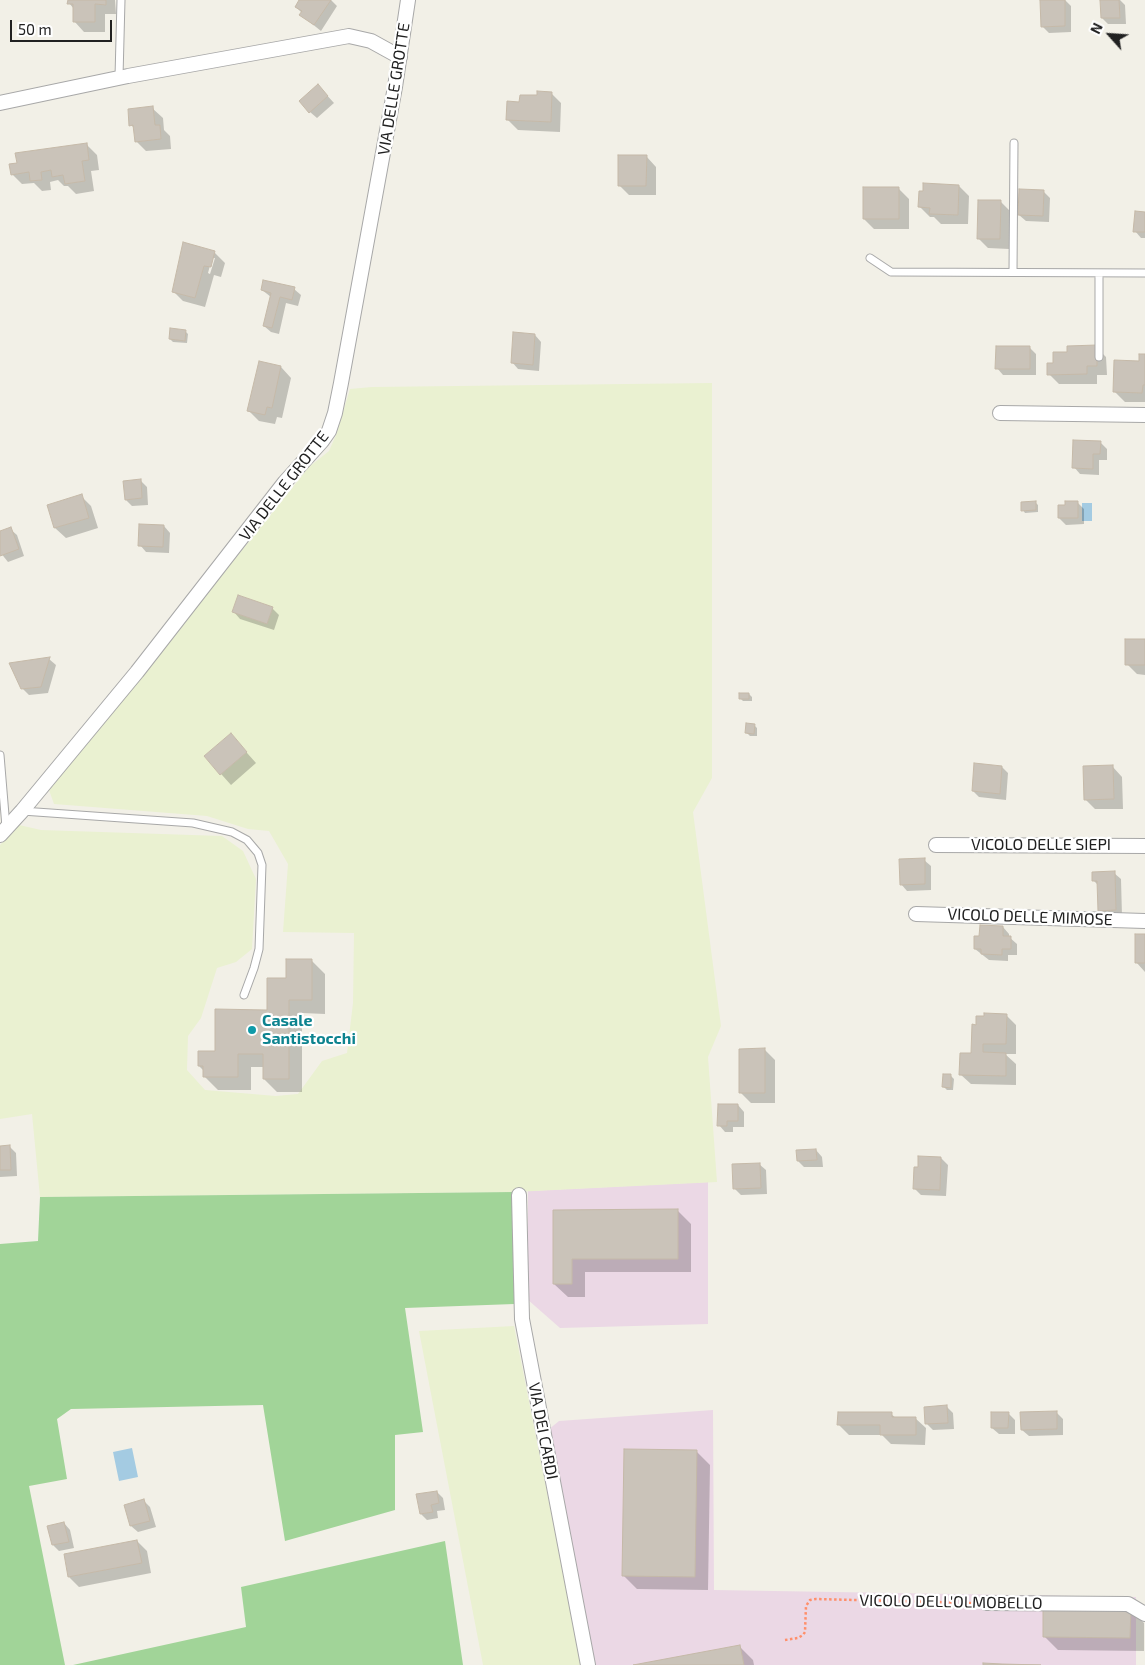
<!DOCTYPE html>
<style>
body{margin:0}
#map{position:relative;width:1145px;height:1665px;overflow:hidden;background:#f2f0e7;font-family:"Exo 2",sans-serif}
canvas{display:block}
.north{position:absolute;left:1085px;top:10px;width:50px;height:50px;-webkit-text-stroke:4px #fff;paint-order:stroke;rotate:296deg;font-size:14px;font-weight:700;line-height:20px;text-align:center;color:#212121}
.north::after{content:'';display:block;margin:auto;width:18px;height:22px;background:#212121;clip-path:polygon(50% 0,100% 100%,50% 72%,0 100%)}
.scale{position:absolute;left:10px;top:20px;width:102px;height:22px;box-sizing:border-box;border:2px solid #212121;border-top:0;padding-left:6px;font-size:15px;line-height:18px;white-space:nowrap;color:#212121;-webkit-text-stroke:4px #fff;paint-order:stroke}
</style>
<div id="map">
<canvas width="1145" height="1665"></canvas>
<div class="north">N</div>
<div class="scale">50 m</div>
</div>
<script>
const ctx = document.querySelector('canvas').getContext('2d');
ctx.lineJoin = 'round';
function fillPath(path, color) { ctx.fillStyle = color; ctx.fill(path, 'evenodd'); }
const poly = rows => new Path2D(rows.map(r => 'M' + r).join(''));
function stroke(path, color, width, dash) { ctx.strokeStyle = color; ctx.lineWidth = width; ctx.lineCap = dash ? 'butt' : 'round'; ctx.setLineDash(dash || []); ctx.stroke(path); }
function label(font, color, halo, rows, align = 'center') {
  ctx.font = font + ' "Exo 2",sans-serif'; ctx.lineWidth = 4.5; ctx.setLineDash([]); ctx.textBaseline = 'middle'; ctx.strokeStyle = halo; ctx.fillStyle = color; for (const [text, x, y, turn = 0] of rows) {
    ctx.save(); ctx.translate(x, y); ctx.rotate((+turn || 0) * Math.PI / 180); ctx.textAlign = isNaN(turn) ? turn : align; if (halo) ctx.strokeText(text, 0, 0); ctx.fillText(text, 0, 0); ctx.restore();
  }
}
const industrial = poly([
 [708,1182,708,1324,560,1328,527,1299,528,1191],
 [713,1410,714,1590,1136,1597,1136,1665,589,1665,548,1430,559,1421]
]);
const farmland = poly([
 [712,383,712,778,693,812,721,1026,708,1057,717,1182,514,1192,40,1197,32,1114,0,1119,0,845,19,825,41,830,222,836,243,851,256,879,252,949,236,962,217,968,201,1018,188,1036,187,1070,205,1090,276,1096,298,1094,322,1061,347,1053,353,1003,354,933,283,932,288,864,269,831,248,829,207,816,54,804,49,790,309,467,329,451,336,435,350,389,372,387],
 [238,595,273,607,267,624,232,612],
 [231,733,247,752,220,775,204,756],
 [514,1326,570,1608,581,1665,483,1665,419,1331]
]);
const forest = poly([
 [514,1192,514,1304,405,1308,423,1432,395,1435,395,1510,285,1541,263,1405,71,1409,57,1419,67,1479,29,1486,65,1665,0,1665,0,1244,38,1241,40,1197],
 [445,1541,463,1665,73,1665,246,1627,241,1587]
]);
const water = poly([
 [1082,503,1092,503,1092,521,1082,521],
 [132,1448,138,1477,119,1481,113,1452]
]);
const shadow = poly([
 [69,0,115,0,116,14,105,14,105,32,84,32,74,21,74,9,69,3],
 [301,0,331,0,337,6,321,31,301,15,302,13,296,7],
 [1042,0,1065,0,1071,6,1071,32,1049,33,1042,26],
 [1101,0,1120,0,1125,5,1126,24,1108,24,1102,18],
 [324,92,334,103,317,118,310,112],
 [551,93,561,103,560,132,518,130,508,120,520,103],
 [152,108,163,118,164,130,170,136,171,149,146,151,136,141,135,129,131,125],
 [87,145,97,155,99,170,91,171,94,191,76,194,68,186,64,186,58,180,50,182,51,190,42,191,34,183,22,184,12,174],
 [646,156,656,167,656,195,629,195,619,185],
 [959,186,969,196,968,224,941,224,934,217,930,217,920,207],
 [899,189,909,199,909,229,874,229,864,219],
 [1043,191,1050,198,1049,222,1026,221,1019,215],
 [1001,202,1011,212,1009,249,988,248,978,238],
 [1145,213,1145,238,1141,238,1135,231],
 [184,244,215,253,225,263,221,277,214,275,205,307,183,301,173,291],
 [212,258,215,258,210,274,208,273],
 [294,289,301,295,298,306,286,303,279,334,271,332,264,326,271,297,262,290],
 [185,331,188,334,187,343,173,342,170,339],
 [535,335,541,342,539,371,518,369,512,362],
 [1096,347,1106,357,1107,375,1097,375,1097,384,1059,384,1049,374,1054,365,1069,354],
 [1030,348,1036,354,1036,375,1003,375,997,368],
 [1145,356,1145,402,1125,402,1114,391],
 [260,363,281,367,291,378,282,418,277,417,275,424,259,421,249,411],
 [1100,442,1107,449,1107,460,1099,460,1099,475,1080,474,1074,467],
 [140,480,147,487,148,505,132,506,126,500],
 [81,496,91,506,98,528,66,538,55,528,49,506],
 [1035,502,1038,505,1038,512,1025,513,1023,510],
 [1077,502,1084,509,1084,524,1066,525,1059,518],
 [164,526,170,533,169,553,146,552,140,545],
 [10,529,17,535,24,556,8,562,0,552,0,532],
 [272,608,279,615,274,630,240,619,234,612],
 [1145,641,1145,675,1137,674,1127,664],
 [49,659,56,665,48,693,29,695,22,688],
 [749,694,752,697,752,701,743,701,740,698],
 [754,725,757,728,757,736,750,736,747,733],
 [231,735,256,763,231,785,205,756],
 [1112,766,1122,777,1123,809,1095,809,1085,799],
 [1002,767,1008,773,1006,800,979,797,973,791],
 [924,860,931,866,931,890,907,891,901,884],
 [1114,873,1121,879,1122,916,1106,917,1099,910,1099,886,1093,880],
 [1003,927,1009,934,1009,937,1017,944,1017,955,1008,955,1008,961,989,960,975,949,981,937],
 [1145,935,1145,972,1136,962],
 [311,960,325,974,325,1014,302,1013,302,1092,277,1092,264,1079,264,1067,251,1067,251,1090,218,1090,204,1076,204,1071,199,1066,268,1011,287,979],
 [1006,1015,1016,1025,1016,1054,1005,1054,1016,1064,1016,1085,971,1084,960,1074,972,1054,977,1026],
 [765,1050,775,1060,775,1103,751,1103,741,1093],
 [951,1076,954,1079,953,1090,947,1090,944,1087],
 [738,1105,744,1112,744,1127,733,1127,733,1132,725,1132,719,1125],
 [9,1146,16,1153,17,1176,0,1177,0,1147],
 [816,1150,822,1157,823,1167,804,1167,798,1161],
 [941,1158,948,1165,946,1196,921,1195,914,1188],
 [759,1164,766,1170,767,1194,741,1195,734,1188],
 [677,1210,691,1224,691,1272,585,1272,585,1297,568,1297,554,1284,554,1211],
 [946,1406,953,1413,954,1429,933,1430,927,1424],
 [1056,1412,1063,1419,1063,1435,1029,1436,1022,1430],
 [1008,1413,1015,1420,1015,1434,999,1434,992,1428],
 [891,1414,896,1418,915,1418,926,1428,925,1445,891,1444,882,1435,849,1435,839,1425],
 [696,1451,710,1465,708,1590,637,1589,623,1575],
 [437,1492,443,1498,445,1510,437,1511,438,1518,427,1520,421,1514],
 [144,1501,150,1507,156,1527,138,1532,131,1526],
 [64,1523,70,1530,74,1548,59,1551,53,1545],
 [137,1541,147,1551,151,1573,79,1587,69,1577],
 [1130,1609,1144,1623,1144,1651,1058,1650,1044,1636],
 [739,1646,753,1660,754,1665,640,1665]
]);
const building = poly([
 [68,0,106,0,106,5,95,4,95,22,73,22,73,4,67,4,68,0],
 [299,0,331,0,314,25,299,15,302,11,295,7,299,0],
 [1040,0,1065,0,1065,26,1041,27,1040,0],
 [1100,0,1119,0,1120,18,1101,18,1100,0],
 [318,84,328,96,309,113,299,101,318,84],
 [537,91,552,92,551,122,506,120,507,101,519,102,520,95,537,95,537,91],
 [153,106,155,125,160,125,161,139,135,142,133,125,129,126,128,109,153,106],
 [87,143,89,160,82,161,85,181,65,184,63,175,52,177,51,170,41,172,42,180,30,181,29,172,11,175,9,164,17,163,15,153,87,143],
 [618,155,647,155,646,186,618,186,618,155],
 [923,183,959,185,958,215,929,214,930,208,918,207,919,191,923,191,923,183],
 [863,187,899,187,899,219,863,219,863,187],
 [1019,189,1044,190,1043,216,1018,215,1019,189],
 [978,200,1001,200,1000,239,977,239,978,200],
 [1135,211,1145,212,1145,232,1133,232,1135,211],
 [183,242,215,251,211,267,204,266,195,298,172,292,183,242],
 [263,280,295,287,292,300,280,297,272,328,263,326,271,293,261,290,263,280],
 [170,328,186,330,185,341,169,339,170,328],
 [513,332,535,334,533,365,511,363,513,332],
 [1097,345,1097,366,1087,366,1087,374,1047,375,1047,363,1053,363,1053,352,1067,352,1067,346,1097,345],
 [996,346,1030,346,1030,369,995,369,996,346],
 [1139,354,1145,354,1145,385,1143,385,1142,393,1113,392,1114,360,1139,361,1139,354],
 [259,361,281,366,272,408,267,407,265,415,247,411,259,361],
 [1073,440,1101,441,1100,454,1093,454,1093,469,1072,468,1073,440],
 [141,479,142,498,125,500,123,481,141,479],
 [82,494,89,518,54,528,47,505,82,494],
 [1036,501,1036,510,1021,511,1021,502,1036,501],
 [1065,501,1078,501,1078,518,1058,518,1058,505,1065,505,1065,501],
 [139,524,164,525,163,547,138,546,139,524],
 [11,527,19,549,0,556,0,531,11,527],
 [238,595,273,607,267,624,232,612,238,595],
 [1125,639,1145,639,1145,665,1125,665,1125,639],
 [50,657,41,687,21,689,9,663,50,657],
 [739,693,749,693,749,699,739,699,739,693],
 [746,723,755,724,754,734,745,733,746,723],
 [231,733,247,752,220,775,204,756,231,733],
 [974,763,1002,766,1000,794,972,791,974,763],
 [1113,765,1114,799,1084,800,1083,766,1113,765],
 [925,858,925,884,900,885,899,859,925,858],
 [1115,871,1116,910,1098,911,1097,881,1092,881,1092,872,1115,871],
 [980,925,1003,926,1003,936,1011,936,1011,949,1002,949,1002,955,981,954,981,949,974,949,974,936,979,936,980,925],
 [1135,934,1145,934,1145,963,1135,963,1135,934],
 [286,959,312,959,312,1000,289,1000,289,1079,263,1079,263,1054,238,1054,238,1077,203,1077,203,1066,198,1066,198,1051,215,1051,215,1009,267,1010,267,978,286,978,286,959],
 [984,1013,1007,1014,1006,1044,983,1044,983,1052,1006,1053,1006,1076,959,1075,960,1053,971,1053,972,1024,976,1025,976,1016,984,1016,984,1013],
 [765,1048,765,1093,739,1093,739,1049,765,1048],
 [943,1074,951,1074,951,1088,942,1087,943,1074],
 [718,1104,738,1104,738,1121,727,1121,727,1126,717,1126,718,1104],
 [10,1145,11,1170,0,1170,0,1146,10,1145],
 [816,1149,817,1160,797,1161,796,1150,816,1149],
 [918,1156,941,1157,940,1190,913,1189,914,1167,918,1167,918,1156],
 [760,1163,761,1188,733,1189,732,1164,760,1163],
 [678,1209,678,1259,572,1259,572,1284,553,1284,553,1210,678,1209],
 [947,1405,948,1423,925,1424,924,1407,947,1405],
 [1057,1411,1057,1429,1021,1430,1020,1412,1057,1411],
 [838,1412,892,1412,892,1417,916,1417,916,1435,880,1435,880,1425,837,1425,838,1412],
 [991,1412,1009,1412,1008,1428,991,1428,991,1412],
 [624,1449,697,1450,695,1577,622,1576,624,1449],
 [437,1491,439,1503,431,1505,433,1512,420,1514,416,1494,437,1491],
 [144,1499,150,1521,130,1526,124,1505,144,1499],
 [64,1522,69,1542,52,1545,47,1526,64,1522],
 [137,1540,142,1563,68,1577,64,1554,137,1540],
 [1043,1607,1131,1608,1130,1638,1043,1637,1043,1607],
 [740,1645,744,1665,633,1665,740,1645],
 [983,1663,1002,1664,1041,1665,983,1665,983,1663]
]);
const path = poly([
 [785,1640,798,1638,803,1635,805,1632,806,1606,810,1600,816,1599,974,1603]
]);
const lane = poly([
 [119,77,121,0],
 [870,258,891,272,1145,273],
 [1013,272,1014,143],
 [1099,273,1099,357],
 [0,755,6,827],
 [22,811,193,823,232,832,247,840,258,853,262,865,259,949,254,968,244,995]
]);
const street = poly([
 [0,103,128,76,349,36,371,41,400,57],
 [1000,413,1145,415],
 [0,835,22,811,137,672,285,482,322,441,329,431,335,413,341,383,395,87,408,0],
 [936,845,1145,846],
 [916,914,1145,921],
 [519,1195,522,1319,588,1665],
 [986,1603,1128,1604,1145,1614]
]);
const markers = [
 [252,1030,5,"#0f9aa8"]
];
const streetNames = [
 ["VIA DELLE GROTTE",394,89,-81],
 ["VIA DELLE GROTTE",284,486,-52],
 ["VICOLO DELLE SIEPI",1041,845],
 ["VICOLO DELLE MIMOSE",1030,917,2],
 ["VIA DEI CARDI",543,1431,79],
 ["VICOLO DELL'OLMOBELLO",951,1602,1]
];
const cultureNames = [
 ["Casale",262,1021],
 ["Santistocchi",262,1039]
];
fillPath(industrial, '#ebd8e5');
fillPath(farmland, '#eaf1d1');
fillPath(forest, '#a1d498');
fillPath(water, '#a4cbe2');
fillPath(shadow, '#0003');
fillPath(building, '#cac3b9');
stroke(building, '#c5b9a8', 1);
stroke(lane, '#a8a8a8', 9);
stroke(street, '#a8a8a8', 16);
stroke(path, '#ff8f6a', 2.5, [2.5, 2.5]);
stroke(lane, '#fff', 7);
stroke(street, '#fff', 14);
for (const [x, y, r, color] of markers) { const dot = new Path2D(); dot.arc(x, y, r, 0, 2 * Math.PI); ctx.fillStyle = color; ctx.fill(dot); stroke(dot, '#fff', 2); }
label('16px', '#212121', '#fff', streetNames);
label('bold 16px', '#0d838f', '#fff', cultureNames, 'left');
</script>
